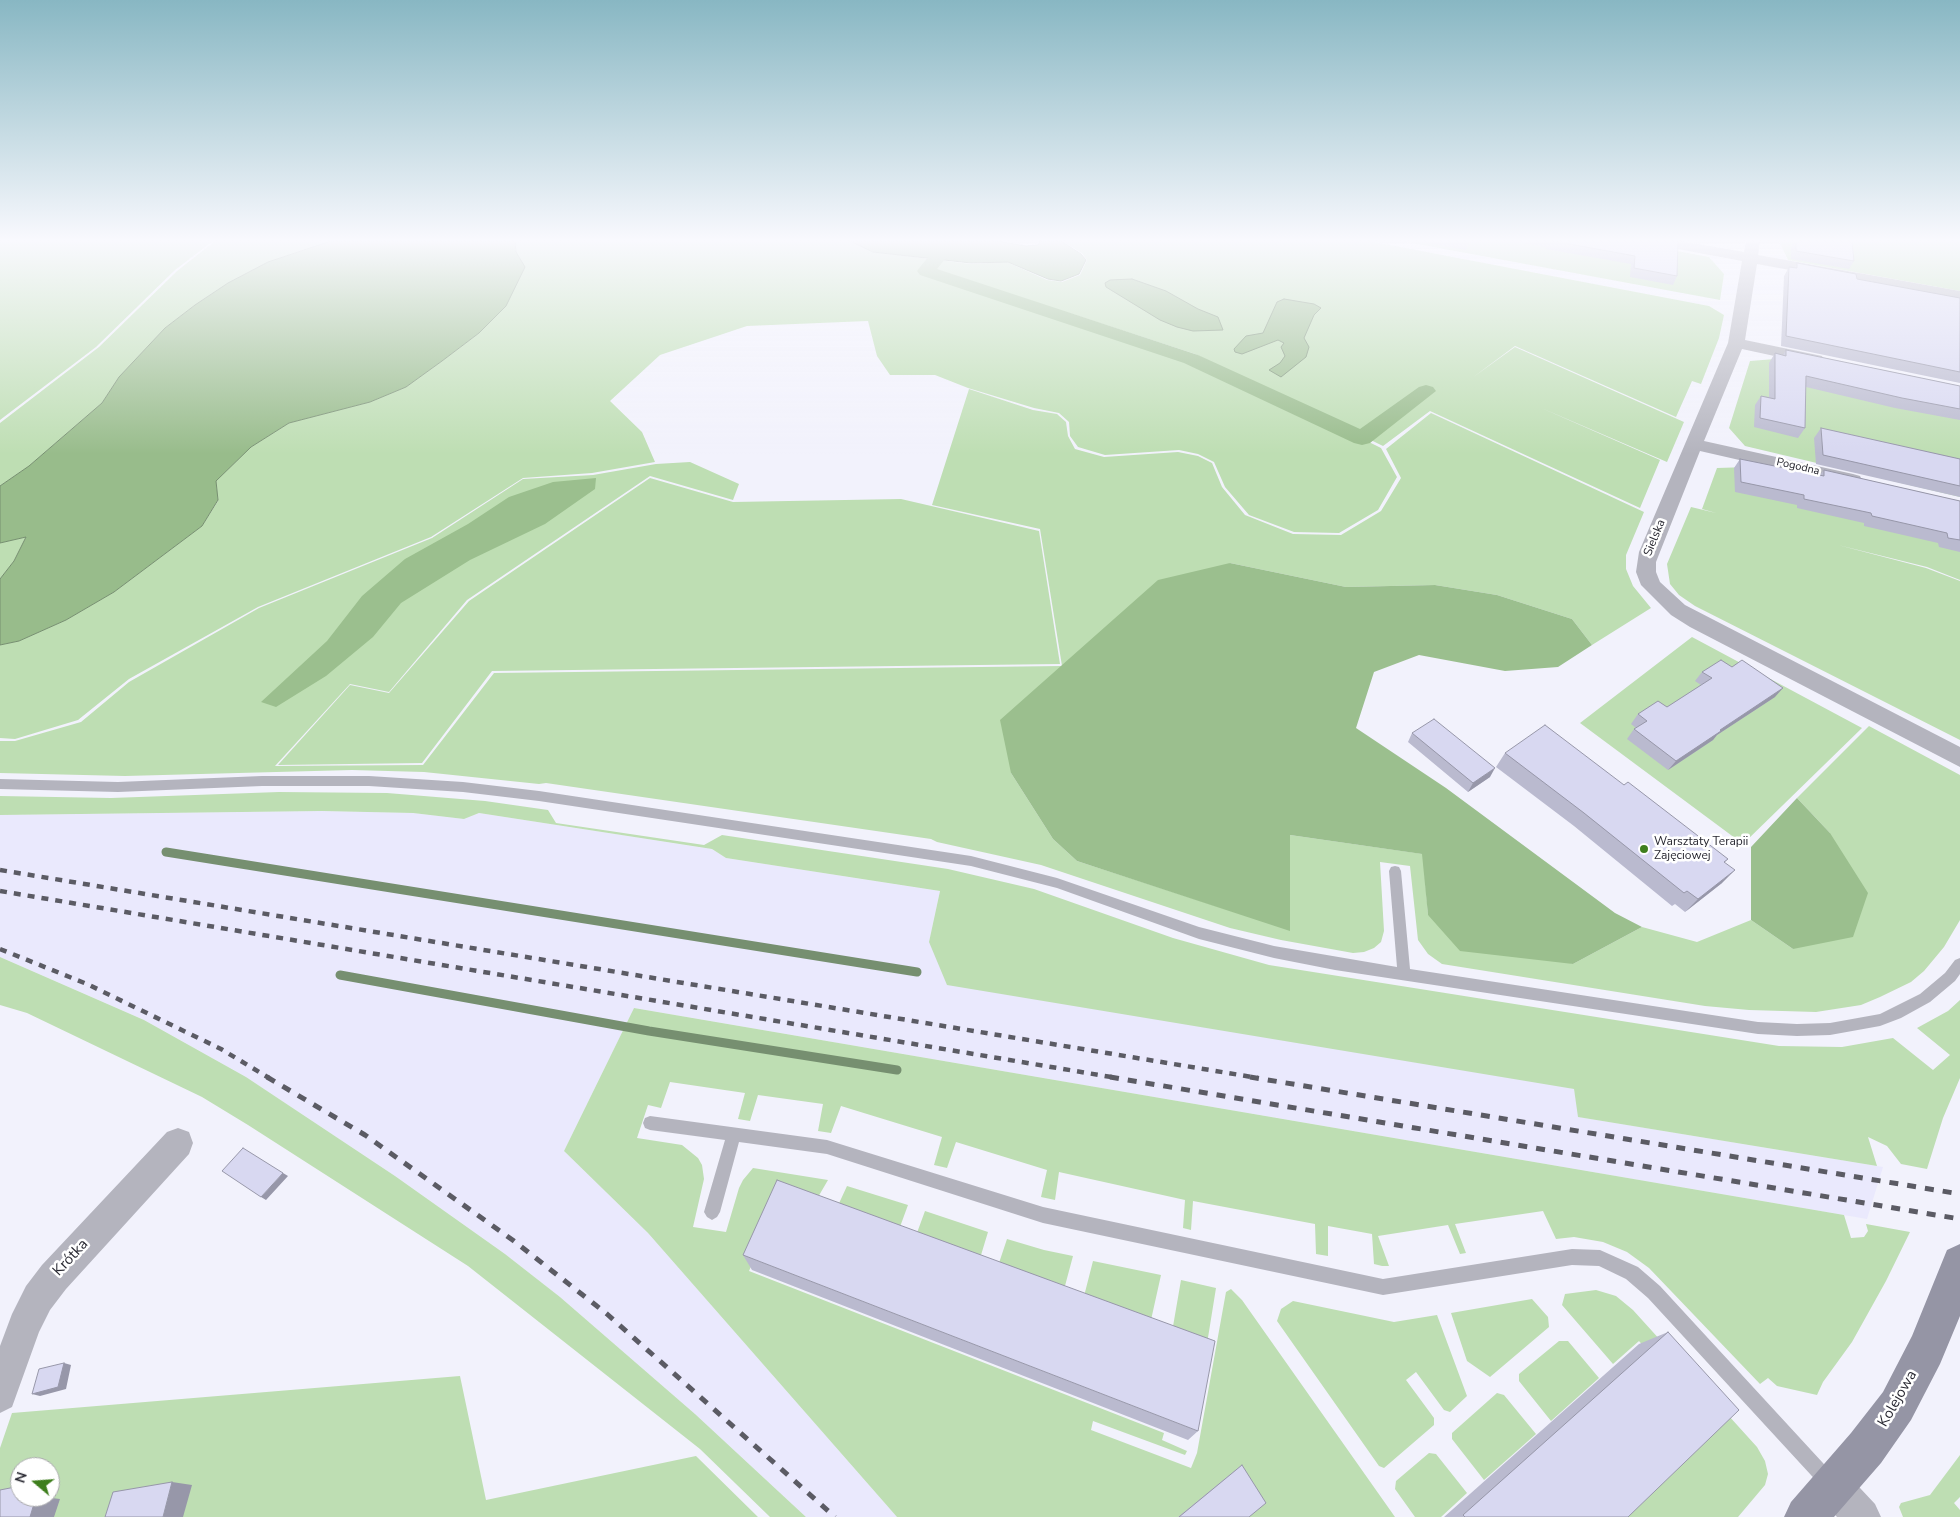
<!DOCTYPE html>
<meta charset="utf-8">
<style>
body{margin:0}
#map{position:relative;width:1960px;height:1517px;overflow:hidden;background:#f2f2fc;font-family:"Nunito Sans",sans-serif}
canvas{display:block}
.north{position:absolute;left:10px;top:1457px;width:50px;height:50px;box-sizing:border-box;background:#fff;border:1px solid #a9a9ac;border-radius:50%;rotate:288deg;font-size:14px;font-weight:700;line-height:20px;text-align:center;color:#272730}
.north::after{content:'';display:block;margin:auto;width:18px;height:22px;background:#3e7e1d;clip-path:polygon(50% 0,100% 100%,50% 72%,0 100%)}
</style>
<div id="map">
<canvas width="1960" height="1517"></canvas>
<div class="north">N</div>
</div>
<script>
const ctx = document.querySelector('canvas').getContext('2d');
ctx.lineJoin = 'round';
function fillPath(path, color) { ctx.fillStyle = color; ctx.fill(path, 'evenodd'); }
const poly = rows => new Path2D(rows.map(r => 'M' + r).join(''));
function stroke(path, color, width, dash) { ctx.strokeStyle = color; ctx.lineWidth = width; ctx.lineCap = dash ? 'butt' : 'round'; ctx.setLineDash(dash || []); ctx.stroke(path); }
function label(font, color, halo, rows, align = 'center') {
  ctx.font = font + ' "Nunito Sans",sans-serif'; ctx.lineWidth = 5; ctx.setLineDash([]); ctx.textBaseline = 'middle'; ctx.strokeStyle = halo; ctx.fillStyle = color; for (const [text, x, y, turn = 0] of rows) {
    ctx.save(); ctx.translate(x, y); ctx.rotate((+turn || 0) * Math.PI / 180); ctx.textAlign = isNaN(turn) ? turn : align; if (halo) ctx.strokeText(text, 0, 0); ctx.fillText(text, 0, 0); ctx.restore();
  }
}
const built = poly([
 [322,811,413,813,464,819,479,813,712,849,726,858,940,891,929,942,1574,1089,1579,1117,1883,1167,1867,1219,634,1008,564,1151,648,1233,897,1517,806,1517,695,1414,560,1297,505,1254,395,1176,246,1077,144,1020,0,957,0,815]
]);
const green = poly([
 [0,241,213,241,175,270,96,347,0,420],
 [215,241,331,241,268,262,228,283,195,305,165,328,119,377,102,403,29,466,0,486,0,423,99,347,177,271],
 [515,241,850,241,873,252,971,264,1007,262,1047,280,1062,282,1080,275,1087,260,1082,253,1062,241,1369,241,1709,306,1724,315,1719,338,1701,384,1692,381,1676,417,1515,346,1472,378,1515,347,1684,422,1667,462,1539,407,1660,460,1640,508,1430,411,1383,446,1195,354,1054,308,1194,355,1381,448,1397,477,1378,510,1339,533,1294,532,1249,515,1225,487,1214,462,1198,454,1179,450,1105,455,1078,447,1070,436,1069,422,1059,413,1034,408,968,388,935,375,890,375,877,356,868,321,747,326,660,355,610,401,642,432,655,462,592,473,523,478,431,537,258,607,129,679,78,720,15,739,0,738,0,645,19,641,66,620,114,592,202,526,218,501,216,481,251,447,289,423,370,402,406,387,442,361,479,333,506,306,516,252],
 [1401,241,1624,241,1709,257,1724,274,1720,300],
 [1779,241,1960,241,1960,291,1788,260],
 [1775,359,1960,398,1960,497,1745,446,1729,428,1750,361],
 [969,389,1033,410,1057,414,1066,422,1068,436,1075,449,1104,457,1178,452,1198,456,1212,463,1222,487,1245,515,1293,534,1341,535,1381,511,1401,478,1386,449,1431,413,1644,512,1626,555,1626,569,1633,586,1651,608,1592,645,1572,619,1497,595,1435,585,1346,587,1230,563,1011,773,1053,839,1077,861,1290,930,1290,835,1423,854,1428,915,1573,964,1642,927,1697,942,1751,920,1793,949,1830,833,1797,798,1869,726,1960,775,1960,920,1944,947,1924,971,1911,982,1880,997,1861,1005,1816,1012,1749,1010,1705,1006,1442,964,1428,954,1418,940,1410,866,1380,862,1384,931,1381,942,1374,948,1364,952,1353,953,1281,940,1230,928,1041,865,937,842,931,839,546,783,539,784,424,772,352,770,125,776,0,773,0,741,15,741,81,722,129,682,259,608,432,538,523,479,593,475,656,464,690,462,739,484,733,500,650,476,467,600,389,692,350,684,275,766,423,765,494,673,1062,666,1040,529,932,505],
 [1749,467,1960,516,1960,580,1927,567,1838,545,1926,568,1960,581,1960,740,1695,606,1679,595,1670,584,1667,564,1691,507,1716,513,1702,509,1717,468],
 [650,478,733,502,901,499,1039,531,1060,664,492,671,422,763,278,765,350,685,389,693,469,601],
 [26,537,14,561,0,579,0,543],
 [1692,637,1862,728,1743,844,1580,723],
 [279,792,387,793,485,801,548,810,556,823,704,845,722,835,948,869,1034,889,1173,938,1269,965,1779,1046,1842,1047,1893,1038,1933,1070,1950,1055,1917,1028,1948,1011,1960,1000,1960,1078,1943,1118,1927,1169,1901,1164,1887,1146,1868,1137,1877,1166,1578,1117,1574,1089,947,985,929,942,940,891,726,858,712,849,479,813,464,819,413,813,322,811,0,815,0,796,111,798],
 [0,957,144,1020,246,1077,395,1176,505,1254,560,1297,695,1414,806,1517,770,1517,700,1449,468,1266,248,1125,202,1097,27,1013,0,1005],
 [634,1008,1844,1215,1851,1238,1864,1237,1868,1231,1866,1224,1910,1232,1886,1281,1852,1342,1823,1382,1817,1395,1777,1386,1768,1378,1760,1384,1649,1268,1627,1252,1603,1242,1574,1237,1556,1239,1543,1211,1455,1224,1466,1253,1460,1254,1448,1225,1378,1236,1389,1266,1382,1266,1374,1264,1372,1234,1328,1226,1328,1256,1316,1254,1315,1224,1193,1201,1191,1230,1183,1228,1185,1200,1059,1172,1055,1200,1041,1197,1047,1170,956,1142,947,1168,934,1165,942,1137,841,1106,831,1133,818,1131,823,1104,758,1095,750,1121,738,1119,745,1093,670,1082,661,1108,648,1105,637,1138,682,1145,698,1158,702,1165,704,1179,693,1227,726,1232,739,1188,743,1180,753,1168,828,1180,814,1204,784,1193,749,1271,1164,1433,1162,1440,1187,1451,1185,1455,1093,1421,1091,1430,1191,1468,1197,1453,1226,1292,1231,1289,1242,1300,1395,1517,897,1517,648,1233,564,1151],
 [847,1186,908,1205,897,1235,835,1212],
 [925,1211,988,1232,978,1265,914,1241],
 [1007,1239,1044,1250,1073,1256,1062,1297,996,1272],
 [1093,1261,1161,1275,1149,1329,1082,1304],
 [1181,1280,1216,1288,1206,1350,1171,1338],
 [1596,1290,1616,1296,1633,1310,1757,1447,1765,1461,1768,1474,1765,1485,1738,1517,1607,1517,1708,1421,1639,1341,1613,1364,1562,1305,1565,1294],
 [1532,1299,1548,1317,1549,1327,1490,1377,1467,1361,1451,1313],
 [1293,1301,1394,1322,1437,1315,1467,1396,1450,1412,1444,1410,1416,1372,1406,1380,1434,1418,1434,1425,1384,1468,1379,1466,1277,1321,1281,1309],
 [1559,1341,1568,1341,1599,1378,1551,1421,1519,1381,1519,1374],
 [460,1376,486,1500,696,1456,758,1517,0,1517,0,1448,12,1413],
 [20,1467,50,1467,50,1497,20,1497],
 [1497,1393,1504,1395,1536,1434,1484,1480,1452,1439,1452,1433],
 [1429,1453,1436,1454,1467,1493,1441,1517,1415,1517,1395,1489,1396,1481],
 [1960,1455,1960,1497,1954,1503,1960,1510,1960,1517,1903,1517,1899,1507,1901,1503,1930,1495]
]);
const forest = poly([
 [596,478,595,489,545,524,470,560,401,603,373,637,326,676,276,707,261,702,327,641,362,596,405,559,468,524,509,497,553,482],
 [1230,563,1346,587,1435,585,1497,595,1572,619,1592,645,1558,667,1505,671,1419,655,1374,672,1356,728,1446,788,1615,913,1642,927,1573,964,1460,951,1428,915,1422,854,1290,835,1290,931,1077,861,1053,839,1011,773,1000,720,1158,580],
 [1797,798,1830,833,1868,893,1853,937,1793,949,1751,920,1751,847]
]);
const water = poly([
 [331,241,515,241,516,252,525,267,506,306,479,333,442,361,406,387,370,402,289,423,251,447,216,481,218,500,202,526,114,592,66,620,19,641,0,645,0,579,14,561,26,537,0,543,0,486,29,466,102,403,119,377,165,328,195,305,228,283,268,262,331,241],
 [850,241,997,241,1026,246,1038,245,1040,241,1061,241,1081,254,1086,260,1079,274,1061,281,1048,279,1008,262,971,263,873,252,850,241],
 [1132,279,1166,291,1198,309,1218,317,1223,330,1193,331,1177,327,1160,320,1106,287,1105,283,1110,280,1132,279],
 [1284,299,1314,304,1321,308,1314,315,1304,338,1309,347,1306,357,1281,377,1269,370,1280,363,1285,356,1281,347,1284,343,1278,340,1242,354,1235,352,1234,349,1246,336,1263,333,1277,302,1284,299]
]);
const stream = poly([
 [166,852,917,972],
 [340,975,649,1031,897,1070]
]);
const canal = poly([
 [936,254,942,255,945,259,937,269,1198,355,1360,429,1419,387,1426,385,1433,387,1436,391,1370,443,1362,445,1354,443,1184,363,920,275,917,271,920,267,930,255,936,254]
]);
const lane = poly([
 [262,776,369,776,463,782,539,791,971,856,1057,878,1199,927,1274,946,1397,967,1389,871,1391,867,1395,866,1399,867,1401,871,1410,969,1758,1022,1797,1024,1830,1023,1880,1014,1920,994,1945,973,1955,960,1960,958,1960,974,1955,981,1930,1002,1901,1018,1880,1026,1830,1035,1797,1036,1758,1034,1335,970,1274,958,1199,939,1057,888,971,866,539,801,463,792,369,786,262,786,118,792,0,789,0,779,118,782,262,776],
 [650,1116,827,1140,1043,1207,1383,1279,1572,1249,1600,1250,1638,1267,1660,1286,1834,1475,1837,1481,1834,1487,1828,1490,1822,1487,1648,1298,1626,1279,1599,1266,1572,1265,1383,1295,1043,1223,827,1154,739,1142,720,1212,717,1217,712,1220,707,1217,704,1212,725,1140,650,1130,645,1128,643,1123,645,1118,650,1116]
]);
const street = poly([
 [1649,241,1681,241,1744,252,1746,241,1760,241,1758,255,1960,291,1960,301,1757,264,1745,340,1822,356,1824,360,1822,364,1816,365,1742,349,1704,441,1853,474,1860,476,1862,480,1860,484,1853,486,1700,451,1656,562,1656,572,1660,582,1685,605,1960,747,1960,767,1690,627,1671,615,1641,585,1636,572,1639,552,1728,343,1742,261,1656,245,1649,241],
 [178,1128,189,1132,193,1143,189,1154,66,1289,50,1310,39,1332,12,1407,0,1413,0,1346,12,1314,26,1286,42,1265,167,1132,178,1128],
 [1833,1468,1846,1473,1875,1504,1881,1517,1837,1517,1820,1499,1815,1486,1820,1473,1833,1468]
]);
const secondary = poly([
 [1960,1244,1960,1316,1940,1364,1911,1420,1881,1463,1834,1517,1784,1517,1791,1502,1851,1433,1883,1392,1912,1336,1947,1250,1960,1244]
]);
const railFar1 = poly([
 [0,870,1258,1078],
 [0,891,1117,1078],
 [0,949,87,984,221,1049,269,1078]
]);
const rail = poly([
 [267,1077,365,1135,514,1241,607,1314,835,1517],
 [1110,1077,1960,1219],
 [1250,1077,1960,1194]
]);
const wall = poly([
 [1418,241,1470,241,1466,250],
 [1512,241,1675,241,1677,276,1673,285,1630,277,1631,264,1546,249,1546,247],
 [1794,241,1852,241,1854,261,1849,269,1791,259,1791,246],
 [1797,263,1857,279,1960,298,1960,383,1781,346,1784,276,1789,267,1794,268],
 [1786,350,1960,386,1960,420,1895,408,1806,387,1805,428,1798,438,1754,427,1755,405,1761,396,1769,397,1769,363,1775,353,1783,355],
 [1821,428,1960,459,1960,497,1816,464,1814,438],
 [1740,459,1820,475,1824,470,1960,501,1960,552,1939,547,1938,543,1864,526,1864,523,1797,508,1797,505,1735,492,1734,468],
 [1702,672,1775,697,1717,735,1713,740,1668,770,1627,739,1634,729,1636,728,1631,724,1638,714,1667,707,1701,685,1695,681],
 [1412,733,1490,777,1468,792,1408,742],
 [1505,753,1728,859,1725,862,1722,883,1685,912,1675,904,1672,906,1574,826,1496,767],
 [743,1255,1198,1431,1188,1440,752,1270],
 [1668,1332,1628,1517,1444,1517,1639,1344],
 [1242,1465,1249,1517,1178,1517,1238,1468]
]);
const shadedWall = poly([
 [1783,688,1775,697,1717,735,1713,740,1668,770,1676,761,1720,730],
 [1495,768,1490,777,1468,792,1473,783],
 [1735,870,1722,883,1685,912,1698,899],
 [283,1173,288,1176,266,1200,261,1197],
 [64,1363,71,1365,66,1389,40,1396,32,1394],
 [172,1482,192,1485,183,1517,163,1517],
 [20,1494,20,1497,44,1497,60,1499,54,1517,30,1517,18,1500]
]);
const building = poly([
 [1553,241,1675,241,1678,242,1677,276,1634,268,1635,256,1553,241],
 [1796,241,1852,241,1854,261,1796,251,1796,241],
 [1797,263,1856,274,1857,279,1960,298,1960,372,1786,336,1789,267,1797,268,1797,263],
 [1786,350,1960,386,1960,409,1902,398,1806,376,1805,428,1760,418,1761,396,1775,399,1775,353,1786,356,1786,350],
 [1821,428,1960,459,1960,486,1823,455,1821,428],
 [1740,459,1824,476,1824,470,1960,501,1960,540,1948,538,1947,533,1872,516,1871,513,1804,499,1804,495,1741,482,1740,459],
 [1721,660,1732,667,1742,660,1783,688,1720,730,1721,731,1676,761,1634,729,1647,721,1638,714,1658,701,1667,707,1712,678,1702,672,1721,660],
 [1434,719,1495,768,1473,783,1412,733,1434,719],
 [1545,725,1624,785,1628,782,1728,859,1724,862,1735,870,1698,899,1687,891,1684,893,1584,813,1505,753,1545,725],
 [243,1148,283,1173,261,1197,222,1171,243,1148],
 [777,1180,1215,1341,1198,1431,743,1255,777,1180],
 [1668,1332,1739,1410,1628,1517,1465,1517,1463,1515,1668,1332],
 [64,1363,58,1387,32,1394,39,1369,64,1363],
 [1242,1465,1266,1503,1249,1517,1179,1517,1242,1465],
 [172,1482,163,1517,105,1517,113,1492,172,1482],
 [20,1486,20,1494,18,1500,31,1497,36,1497,30,1517,0,1517,0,1490,20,1486]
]);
const markers = [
 [1644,849,5,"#3e7e1d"]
];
const farStreetnames = [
 ["Pogodna",1798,467,13]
];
const streetNames = [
 ["Sielska",1655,538,-68]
];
const poiNames = [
 ["Warsztaty Terapii",1654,842],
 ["Zajęciowej",1654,856]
];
const nearStreetnames = [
 ["Krótka",71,1258,-47],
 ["Kolejowa",1898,1399,-60]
];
fillPath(built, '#eae9fd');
fillPath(green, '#bedeb3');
fillPath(forest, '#9bbf8e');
fillPath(water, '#98bc8b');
stroke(water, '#768f70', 1);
stroke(stream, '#768f70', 9);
fillPath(canal, '#98bc8b');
fillPath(lane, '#b4b4be');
fillPath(street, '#b4b4be');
fillPath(secondary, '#9595a5');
stroke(railFar1, '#5b5b64', 4.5, [7, 7]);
stroke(rail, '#5b5b64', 5, [9, 9]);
fillPath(wall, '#babacf');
fillPath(shadedWall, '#9797a9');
fillPath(building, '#d8d8f1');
stroke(building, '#9797a9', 1);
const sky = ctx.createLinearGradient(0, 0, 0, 454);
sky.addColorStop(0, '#88b7c3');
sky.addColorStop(0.53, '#f9f9fe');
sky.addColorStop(1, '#f9f9fe00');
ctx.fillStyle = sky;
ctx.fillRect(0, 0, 1960, 454);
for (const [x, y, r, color] of markers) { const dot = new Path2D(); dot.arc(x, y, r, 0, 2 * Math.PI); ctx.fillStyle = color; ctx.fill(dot); stroke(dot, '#fff', 2); }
label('11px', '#272730', '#fff', farStreetnames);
label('12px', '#272730', '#fff', streetNames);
label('12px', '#272730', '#fff', poiNames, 'left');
label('15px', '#272730', '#fff', nearStreetnames);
</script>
